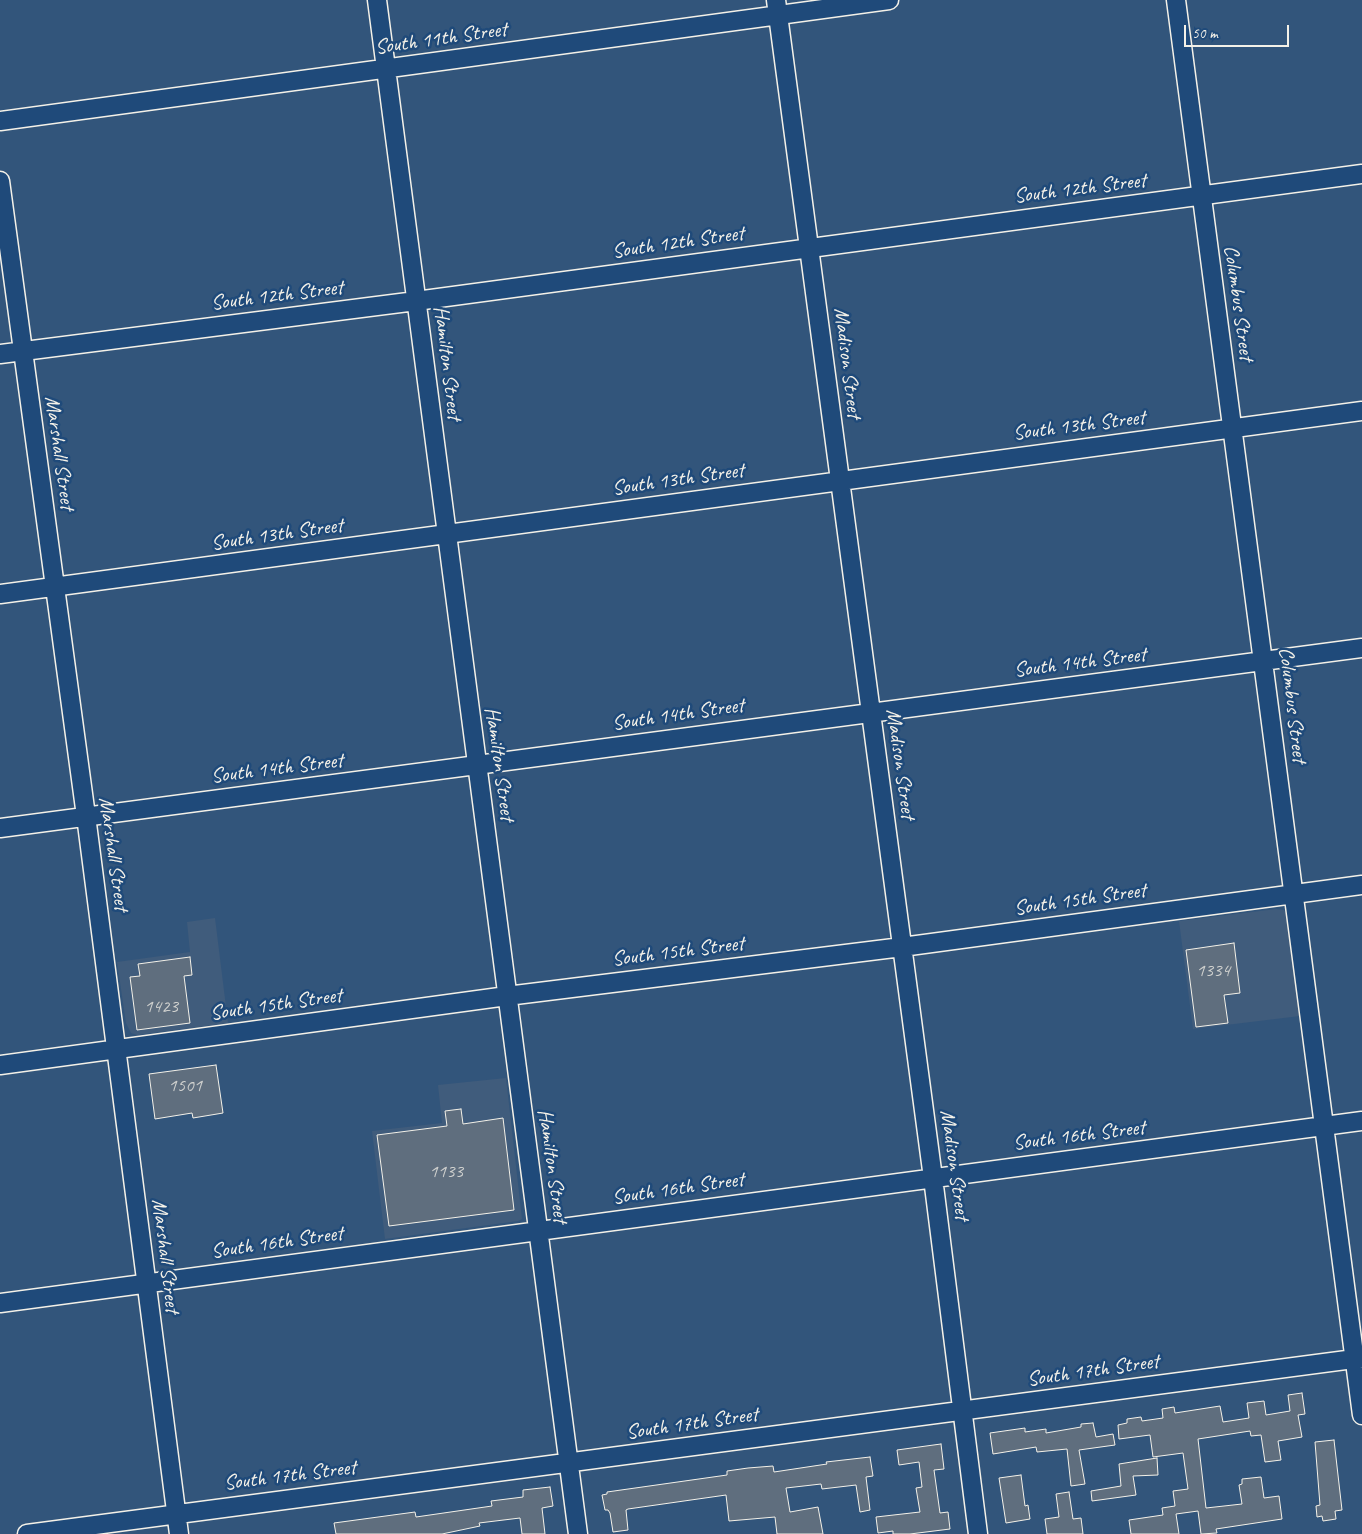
<!DOCTYPE html>
<style>
body{margin:0}
#map{position:relative;width:1362px;height:1534px;overflow:hidden;background:#32557b;font-family:Caveat,sans-serif}
canvas{display:block}
.scale{position:absolute;left:1184px;top:25px;width:105px;height:22px;box-sizing:border-box;border:2px solid #f4f1e8;border-top:0;padding-left:6px;font-size:15px;line-height:18px;white-space:nowrap;color:#f4f1e8;-webkit-text-stroke:4px #1f4a7a;paint-order:stroke}
</style>
<div id="map">
<canvas width="1362" height="1534"></canvas>
<div class="scale">50 m</div>
</div>
<script>
const ctx = document.querySelector('canvas').getContext('2d');
ctx.lineJoin = 'round';
function fillPath(path, color) { ctx.fillStyle = color; ctx.fill(path, 'evenodd'); }
const poly = rows => new Path2D(rows.map(r => 'M' + r).join(''));
function stroke(path, color, width, dash) { ctx.strokeStyle = color; ctx.lineWidth = width; ctx.lineCap = dash ? 'butt' : 'round'; ctx.setLineDash(dash || []); ctx.stroke(path); }
function label(font, color, halo, rows, align = 'center') {
  ctx.font = font + ' Caveat,sans-serif'; ctx.lineWidth = 5; ctx.setLineDash([]); ctx.textBaseline = 'middle'; ctx.strokeStyle = halo; ctx.fillStyle = color; for (const [text, x, y, turn = 0] of rows) {
    ctx.save(); ctx.translate(x, y); ctx.rotate((+turn || 0) * Math.PI / 180); ctx.textAlign = isNaN(turn) ? turn : align; if (halo) ctx.strokeText(text, 0, 0); ctx.fillText(text, 0, 0); ctx.restore();
  }
}
const built = poly([
 [1276,909,1284,910,1288,917,1300,1016,1193,1029,1179,921],
 [215,918,228,1023,137,1035,131,1033,126,1023,117,962,190,952,187,922],
 [506,1078,522,1219,518,1221,385,1239,372,1131,442,1123,438,1085]
]);
const building = poly([
 [1234,943,1240,993,1224,995,1228,1023,1196,1027,1186,950,1234,943],
 [190,957,192,975,184,976,190,1023,137,1030,130,977,140,976,138,964,190,957],
 [216,1065,223,1113,193,1118,192,1113,155,1119,149,1074,216,1065],
 [461,1109,463,1124,503,1118,514,1210,389,1226,377,1135,447,1126,445,1111,461,1109],
 [1302,1393,1305,1414,1298,1415,1302,1437,1278,1441,1281,1460,1265,1462,1261,1435,1251,1436,1250,1431,1198,1439,1206,1508,1242,1504,1239,1485,1242,1484,1242,1479,1261,1477,1264,1498,1279,1496,1282,1519,1216,1529,1217,1533,1201,1534,1198,1511,1176,1514,1179,1534,1131,1534,1129,1520,1163,1515,1162,1508,1175,1506,1173,1491,1188,1489,1183,1453,1153,1457,1150,1435,1119,1439,1118,1425,1127,1423,1127,1419,1141,1417,1142,1421,1163,1418,1162,1409,1174,1407,1175,1413,1220,1406,1223,1422,1249,1418,1247,1403,1264,1401,1266,1415,1290,1411,1288,1395,1302,1393],
 [1093,1423,1096,1437,1113,1434,1115,1445,1079,1450,1085,1484,1071,1486,1067,1449,1037,1452,1036,1447,993,1454,990,1433,1025,1428,1025,1432,1046,1429,1046,1433,1081,1427,1081,1424,1093,1423],
 [1334,1440,1342,1510,1335,1511,1336,1519,1323,1521,1322,1516,1317,1517,1316,1506,1320,1505,1315,1442,1334,1440],
 [941,1444,944,1469,934,1470,940,1513,948,1512,950,1529,910,1534,893,1534,893,1531,878,1533,876,1517,920,1512,916,1488,922,1487,919,1462,899,1465,897,1450,941,1444],
 [870,1457,873,1476,866,1477,870,1510,860,1512,856,1485,822,1489,821,1484,786,1488,790,1512,818,1507,823,1534,777,1534,775,1517,729,1521,726,1495,628,1509,626,1510,628,1530,613,1532,610,1513,608,1510,605,1510,602,1495,607,1494,607,1492,727,1475,727,1471,748,1468,773,1466,774,1472,827,1464,826,1462,870,1457],
 [1157,1458,1158,1475,1133,1476,1136,1495,1092,1501,1091,1491,1121,1486,1119,1464,1157,1458],
 [1021,1475,1025,1506,1028,1505,1030,1519,1006,1523,999,1478,1021,1475],
 [550,1487,553,1506,542,1508,545,1534,522,1534,520,1518,479,1523,480,1526,442,1534,336,1534,334,1523,415,1512,416,1517,492,1506,491,1501,523,1497,523,1490,550,1487],
 [1069,1492,1073,1519,1081,1518,1083,1534,1047,1534,1045,1519,1059,1517,1056,1494,1069,1492]
]);
const minor = poly([
 [377,0,578,1534],
 [776,0,933,1178,978,1534],
 [1176,0,1362,1415],
 [0,121,889,0],
 [0,181,86,816,179,1534],
 [0,354,416,301,1362,174],
 [0,594,1362,411],
 [0,828,1362,648],
 [0,1065,507,996,902,947,1362,885],
 [0,1303,1362,1121],
 [27,1534,1362,1358]
]);
const numberNames = [
 ["1334",1213,971],
 ["1423",161,1007],
 ["1501",185,1086],
 ["1133",446,1172]
];
const streetNames = [
 ["South 11th Street",441,39,-8],
 ["South 12th Street",1080,189,-7],
 ["South 12th Street",678,243,-8],
 ["South 12th Street",277,296,-7],
 ["Columbus Street",1238,303,82],
 ["Hamilton Street",447,363,83],
 ["Madison Street",847,363,83],
 ["South 13th Street",1079,426,-7],
 ["Marshall Street",59,453,82],
 ["South 13th Street",678,480,-8],
 ["South 13th Street",277,535,-8],
 ["South 14th Street",1080,663,-7],
 ["Columbus Street",1292,705,83],
 ["South 14th Street",678,715,-8],
 ["Hamilton Street",499,764,82],
 ["Madison Street",900,764,82],
 ["South 14th Street",277,769,-7],
 ["Marshall Street",113,854,82],
 ["South 15th Street",1080,900,-8],
 ["South 15th Street",678,952,-7],
 ["South 15th Street",276,1005,-8],
 ["South 16th Street",1079,1136,-7],
 ["Madison Street",954,1165,82],
 ["Hamilton Street",552,1166,82],
 ["South 16th Street",678,1189,-8],
 ["South 16th Street",277,1243,-8],
 ["Marshall Street",165,1256,83],
 ["South 17th Street",1093,1371,-8],
 ["South 17th Street",692,1424,-8],
 ["South 17th Street",290,1476,-7]
];
fillPath(built, '#405c7c');
fillPath(building, '#5f6e7e');
stroke(building, '#f4f1e8', 1);
stroke(minor, '#f4f1e8', 21);
stroke(minor, '#1f4a7a', 18);
label('19px', '#cfd0ce', null, numberNames);
label('21px', '#f4f1e8', '#1f4a7a', streetNames);
</script>
